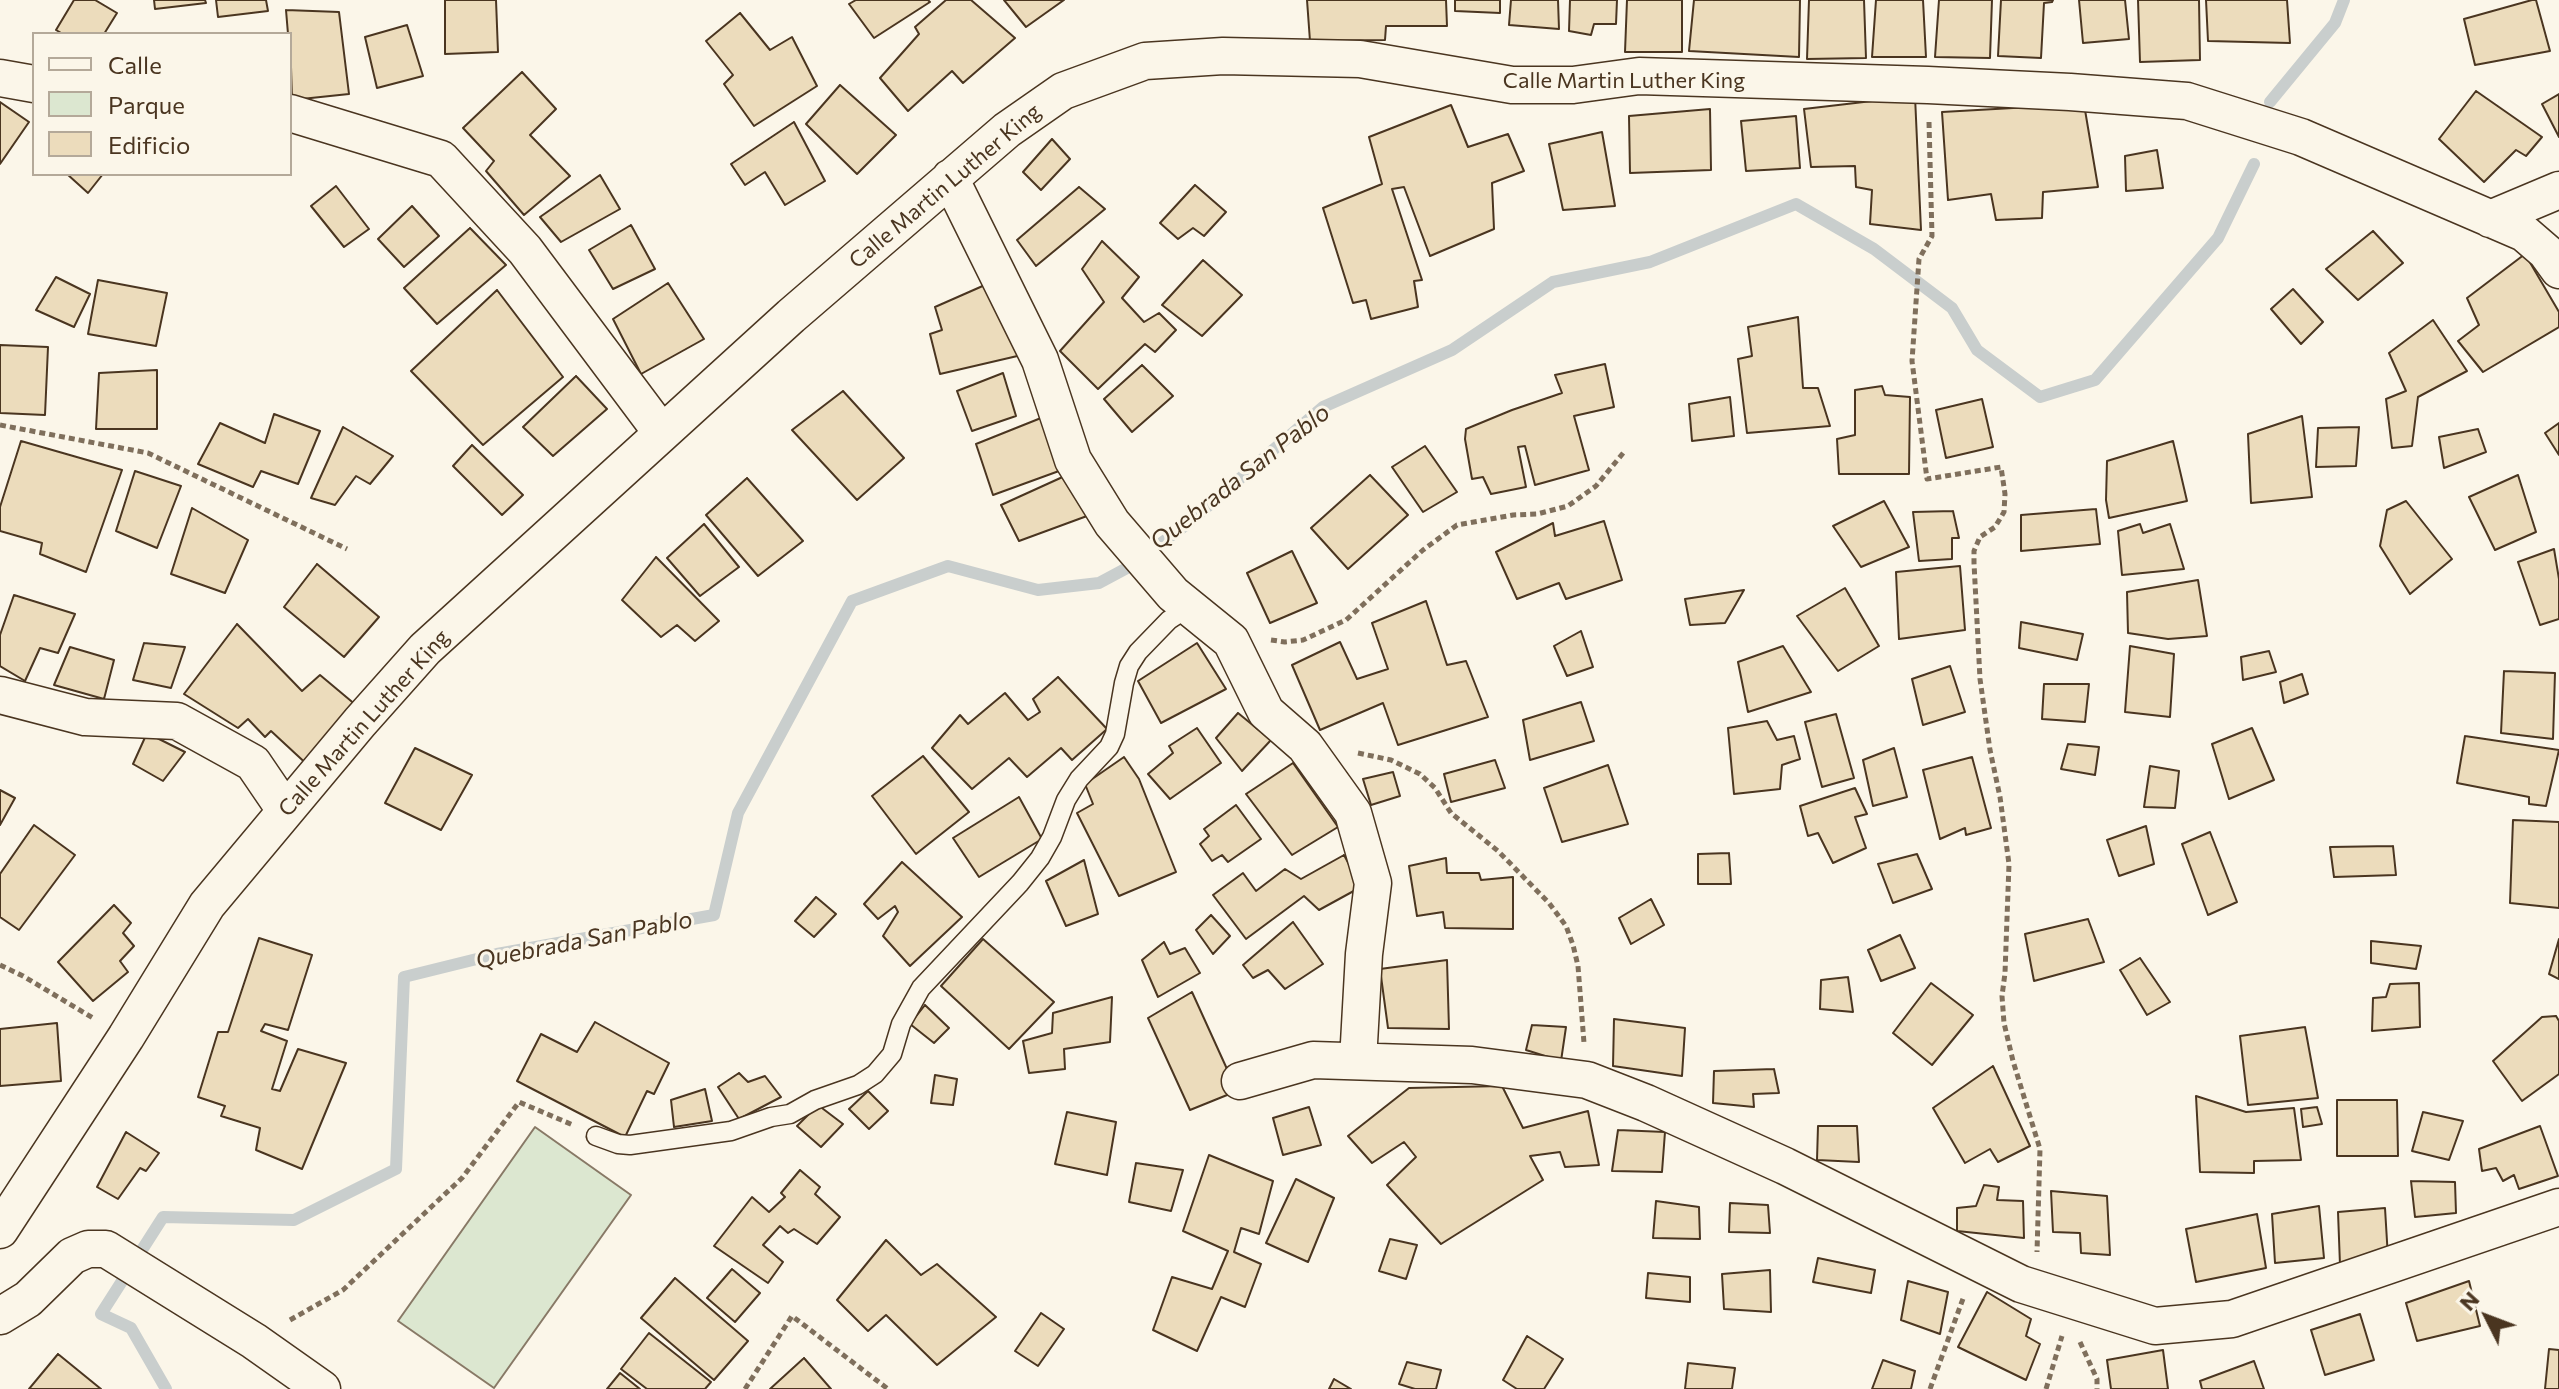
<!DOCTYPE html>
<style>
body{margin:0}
#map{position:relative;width:2559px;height:1389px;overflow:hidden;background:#fbf6e9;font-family:Commissioner,sans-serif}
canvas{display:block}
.legend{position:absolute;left:32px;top:32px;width:260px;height:144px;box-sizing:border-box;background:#fbf6e9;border:2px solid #b4a999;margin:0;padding:10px 14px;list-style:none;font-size:24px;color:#4a3520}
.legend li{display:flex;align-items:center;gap:16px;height:40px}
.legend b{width:40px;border:2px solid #b4a999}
.north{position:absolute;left:2447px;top:1277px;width:80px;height:80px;-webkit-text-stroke:6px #fbf6e9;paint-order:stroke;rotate:312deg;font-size:22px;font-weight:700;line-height:32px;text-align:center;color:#4a3520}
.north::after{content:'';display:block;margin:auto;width:28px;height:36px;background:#4a3520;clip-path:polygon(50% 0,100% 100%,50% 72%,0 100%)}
</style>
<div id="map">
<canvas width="2559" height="1389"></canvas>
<ul class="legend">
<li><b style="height:10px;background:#fbf6e9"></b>Calle</li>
<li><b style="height:22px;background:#dce7d0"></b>Parque</li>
<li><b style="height:22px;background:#ecdcbc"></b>Edificio</li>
</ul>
<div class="north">N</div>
</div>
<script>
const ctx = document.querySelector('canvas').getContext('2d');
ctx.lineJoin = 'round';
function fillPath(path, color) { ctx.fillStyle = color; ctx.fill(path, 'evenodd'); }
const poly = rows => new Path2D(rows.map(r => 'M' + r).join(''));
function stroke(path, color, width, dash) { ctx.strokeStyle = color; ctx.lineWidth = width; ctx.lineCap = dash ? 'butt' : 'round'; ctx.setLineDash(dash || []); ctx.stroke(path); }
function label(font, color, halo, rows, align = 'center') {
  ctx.font = font + ' Commissioner,sans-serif'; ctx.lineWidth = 6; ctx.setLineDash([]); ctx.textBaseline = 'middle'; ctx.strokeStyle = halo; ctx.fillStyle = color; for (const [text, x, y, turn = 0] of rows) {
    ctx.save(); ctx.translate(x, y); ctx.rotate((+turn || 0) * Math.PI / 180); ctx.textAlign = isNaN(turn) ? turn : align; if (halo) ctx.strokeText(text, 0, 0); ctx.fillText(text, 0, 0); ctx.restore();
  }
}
const green = poly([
 [535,1127,631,1195,494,1388,398,1321,535,1127]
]);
const stream = poly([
 [2270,102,2335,23,2344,0],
 [166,1389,131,1328,101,1314,163,1217,294,1220,396,1169,404,977,497,954,714,915,738,813,852,601,948,566,1038,590,1099,583,1127,568,1186,525,1323,407,1452,350,1553,282,1650,262,1796,204,1874,249,1952,308,1977,350,2040,397,2095,380,2218,238,2254,164]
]);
const building = poly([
 [74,0,95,0,117,13,104,34,63,34,56,30,74,0],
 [154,0,205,0,206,3,155,9,154,0],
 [216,0,266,0,268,11,218,17,216,0],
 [445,0,496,0,498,52,445,54,445,0],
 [856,0,928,0,930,2,874,38,849,4,856,0],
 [946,0,971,0,1015,38,963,83,952,71,908,111,880,78,919,34,915,27,946,0],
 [1004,0,1064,0,1026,27,1004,0],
 [1307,0,1446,0,1447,26,1386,26,1385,40,1310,41,1307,0],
 [1455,0,1500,0,1500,13,1455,11,1455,0],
 [1511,0,1558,0,1559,29,1509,25,1511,0],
 [1570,0,1617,0,1616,24,1594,24,1591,35,1569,31,1570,0],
 [1627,0,1682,0,1682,52,1625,52,1627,0],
 [1694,0,1800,0,1799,57,1689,51,1694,0],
 [1809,0,1864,0,1866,58,1807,59,1809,0],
 [1876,0,1923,0,1926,57,1872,57,1876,0],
 [1939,0,1992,0,1990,58,1935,57,1939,0],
 [2001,0,2053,0,2052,2,2044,3,2041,58,1998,56,2001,0],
 [2079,0,2125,0,2129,39,2083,43,2079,0],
 [2138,0,2199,0,2200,60,2140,62,2138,0],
 [2206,0,2287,0,2290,43,2208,41,2206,0],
 [2532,0,2536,0,2550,51,2475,65,2464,19,2532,0],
 [286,10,339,12,349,94,292,100,290,34,288,34,286,10],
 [740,13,770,50,792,37,817,86,754,126,724,84,733,75,706,41,740,13],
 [407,25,423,76,377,88,365,37,407,25],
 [522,72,556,109,530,135,570,176,524,215,486,171,494,161,463,128,522,72],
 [840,85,896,135,857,174,806,124,840,85],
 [2476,91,2542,137,2526,156,2516,150,2484,182,2439,139,2476,91],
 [2559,94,2559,137,2542,104,2559,94],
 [1915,96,1921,230,1870,224,1872,190,1856,187,1855,166,1811,167,1804,109,1915,96],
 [0,102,29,122,0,164,0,102],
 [2084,104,2098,187,2043,192,2042,218,1996,220,1991,194,1948,200,1942,112,2084,104],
 [1451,105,1468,147,1508,134,1524,171,1492,183,1494,229,1430,256,1404,187,1392,189,1422,280,1414,281,1418,307,1371,319,1366,300,1353,303,1323,208,1382,184,1369,137,1451,105],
 [1710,109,1711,170,1630,173,1629,116,1710,109],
 [1796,116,1800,168,1746,171,1741,121,1796,116],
 [794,122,825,181,785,205,765,172,745,185,731,164,794,122],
 [1602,132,1615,206,1563,210,1549,144,1602,132],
 [1052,139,1070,159,1041,190,1023,172,1052,139],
 [2157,150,2163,188,2126,191,2125,156,2157,150],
 [67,174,103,174,88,193,67,174],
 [600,175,620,209,561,242,540,217,600,175],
 [1195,185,1226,212,1204,236,1193,228,1178,239,1160,223,1195,185],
 [336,186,369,229,344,247,311,206,336,186],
 [1079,187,1105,209,1036,266,1017,240,1079,187],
 [412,206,439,236,404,267,378,239,412,206],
 [631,225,655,269,613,289,589,250,631,225],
 [470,228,506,265,437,324,404,288,470,228],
 [2373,231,2403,263,2358,300,2326,269,2373,231],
 [1102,241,1139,277,1122,298,1144,322,1159,313,1176,330,1155,352,1145,344,1098,389,1060,351,1104,302,1082,269,1102,241],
 [2525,254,2559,312,2559,327,2483,372,2458,341,2479,325,2467,298,2525,254],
 [1203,260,1242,295,1202,336,1162,305,1203,260],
 [56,277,90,294,74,327,36,310,56,277],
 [98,280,167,293,156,346,88,334,98,280],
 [994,281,1026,354,940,374,930,334,942,330,935,307,994,281],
 [668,283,704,339,641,374,613,319,668,283],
 [2293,289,2323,322,2301,344,2271,309,2293,289],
 [497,290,563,377,483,445,411,371,497,290],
 [1798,317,1803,388,1818,388,1830,426,1747,433,1738,359,1752,356,1748,327,1798,317],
 [2433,320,2467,371,2418,397,2412,446,2392,448,2386,399,2406,391,2389,353,2433,320],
 [0,345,48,347,45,415,0,413,0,345],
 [1605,364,1614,407,1574,416,1589,470,1535,485,1525,446,1518,447,1526,487,1491,494,1483,477,1472,479,1465,439,1466,429,1512,410,1562,393,1555,375,1605,364],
 [1142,365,1173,396,1132,432,1104,399,1142,365],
 [157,370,157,429,96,429,99,373,157,370],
 [1003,373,1016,416,972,431,957,391,1003,373],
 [576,376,607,409,553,456,523,427,576,376],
 [1882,386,1885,395,1910,397,1909,474,1839,474,1837,439,1855,435,1855,390,1882,386],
 [843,391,904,458,857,500,792,430,843,391],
 [1730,397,1734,436,1692,441,1689,404,1730,397],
 [1982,399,1993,447,1946,458,1936,410,1982,399],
 [274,414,320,431,298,484,261,471,253,487,198,464,220,423,265,443,274,414],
 [1051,414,1070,467,993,495,976,444,1051,414],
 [2302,416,2312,497,2251,503,2248,434,2302,416],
 [2559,423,2559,455,2545,433,2559,423],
 [343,427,393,456,370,484,356,476,335,505,311,498,343,427],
 [2359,427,2356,466,2316,467,2318,428,2359,427],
 [2478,429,2486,452,2444,468,2439,437,2478,429],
 [21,441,122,470,86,572,40,554,42,543,0,531,0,507,21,441],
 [2173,441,2187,501,2109,518,2106,500,2107,461,2173,441],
 [472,445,523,495,502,515,453,466,472,445],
 [1425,446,1457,492,1423,512,1392,467,1425,446],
 [135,471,181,486,157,548,116,531,135,471],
 [1067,475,1087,516,1019,541,1001,505,1067,475],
 [1370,475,1408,515,1348,569,1311,528,1370,475],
 [2518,475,2536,532,2495,550,2469,497,2518,475],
 [747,478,803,541,758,576,706,515,747,478],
 [1884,501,1909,547,1861,567,1833,526,1884,501],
 [2406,501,2452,559,2410,594,2380,546,2387,510,2406,501],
 [192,508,248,540,225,593,171,574,192,508],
 [2096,509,2100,544,2021,551,2021,515,2096,509],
 [1953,511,1959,538,1952,538,1952,559,1919,561,1913,512,1953,511],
 [1604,521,1622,580,1566,599,1559,583,1517,599,1496,552,1553,523,1555,536,1604,521],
 [704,524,739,567,700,596,667,558,704,524],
 [2140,524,2143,533,2170,524,2184,569,2122,575,2118,531,2140,524],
 [2554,549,2559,579,2559,619,2540,625,2518,562,2554,549],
 [1292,551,1317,603,1270,623,1247,573,1292,551],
 [656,557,719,621,695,641,677,625,661,637,622,600,656,557],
 [317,564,379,617,344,657,284,607,317,564],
 [1960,566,1965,630,1899,639,1896,572,1960,566],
 [2198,580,2207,636,2168,639,2128,633,2127,592,2198,580],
 [1845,588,1879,646,1838,671,1797,616,1845,588],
 [1744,590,1725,623,1690,625,1685,599,1744,590],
 [14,595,75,614,58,653,40,648,25,681,0,666,0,635,14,595],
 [1426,601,1447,665,1466,661,1488,717,1398,745,1383,703,1320,730,1292,665,1340,642,1357,679,1388,669,1372,623,1426,601],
 [2021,622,2083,634,2077,660,2019,648,2021,622],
 [237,624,302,691,320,675,363,711,312,769,271,731,265,737,248,719,238,728,184,694,237,624],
 [1581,631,1593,667,1567,676,1554,646,1581,631],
 [144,643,185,647,171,688,133,680,144,643],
 [1197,643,1226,689,1161,723,1138,681,1197,643],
 [1783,646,1811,692,1748,712,1738,662,1783,646],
 [2130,646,2174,654,2170,717,2125,712,2130,646],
 [70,647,114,660,104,699,54,685,70,647],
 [2269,651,2276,672,2243,680,2241,657,2269,651],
 [1950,666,1965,712,1923,725,1912,679,1950,666],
 [2504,671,2555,673,2553,739,2501,733,2504,671],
 [2302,674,2308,694,2284,703,2280,682,2302,674],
 [1058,677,1107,729,1072,760,1061,748,1027,777,1009,758,972,789,932,748,960,715,968,724,1005,693,1028,720,1040,712,1033,699,1058,677],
 [2044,684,2089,684,2085,722,2042,719,2044,684],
 [1581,702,1594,741,1530,760,1523,720,1581,702],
 [1238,713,1271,740,1242,771,1216,738,1238,713],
 [1836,714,1854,778,1822,787,1805,722,1836,714],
 [1767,721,1777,740,1794,736,1800,759,1782,765,1780,789,1734,794,1728,728,1767,721],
 [1197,728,1221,763,1170,799,1148,774,1173,753,1169,746,1197,728],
 [2252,728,2274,780,2229,799,2212,744,2252,728],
 [147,733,185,752,163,781,133,764,147,733],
 [2465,736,2559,750,2546,806,2529,804,2529,797,2457,783,2465,736],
 [2068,744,2099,747,2095,775,2061,769,2068,744],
 [415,748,472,775,441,830,385,803,415,748],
 [1894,748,1907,797,1873,806,1863,760,1894,748],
 [923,756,969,812,916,854,872,796,923,756],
 [1124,757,1139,779,1176,872,1119,896,1077,813,1093,804,1085,784,1124,757],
 [1972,757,1991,828,1966,835,1965,828,1940,839,1923,770,1972,757],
 [1495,760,1505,788,1451,802,1444,774,1495,760],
 [1293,763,1338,827,1292,855,1246,794,1293,763],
 [1608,765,1628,824,1562,842,1544,788,1608,765],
 [2150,766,2179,771,2175,808,2144,807,2150,766],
 [1393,772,1400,796,1371,805,1363,779,1393,772],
 [1855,788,1867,814,1855,817,1866,848,1833,863,1818,833,1808,836,1800,806,1855,788],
 [0,790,15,798,0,825,0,790],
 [1019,797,1042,839,979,877,953,838,1019,797],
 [1236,805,1261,839,1228,862,1222,855,1212,861,1200,844,1209,836,1204,829,1236,805],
 [2513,820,2559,822,2559,908,2510,903,2513,820],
 [34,825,75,855,19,930,0,917,0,874,34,825],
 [2146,826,2154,864,2119,876,2107,840,2146,826],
 [2210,832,2237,902,2208,915,2182,844,2210,832],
 [2393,846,2396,875,2334,877,2330,847,2393,846],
 [1729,853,1731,884,1698,884,1698,854,1729,853],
 [1917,854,1932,889,1893,903,1878,864,1917,854],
 [1344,855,1361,887,1319,910,1304,896,1246,939,1213,895,1243,873,1256,891,1285,869,1301,879,1344,855],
 [1446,858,1447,873,1479,873,1481,880,1513,877,1513,929,1445,928,1443,912,1417,916,1409,866,1446,858],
 [1084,860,1098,914,1066,926,1046,881,1084,860],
 [902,862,962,917,910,966,883,936,898,912,895,906,878,919,864,904,902,862],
 [816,897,836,914,814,937,795,921,816,897],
 [1651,899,1664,925,1631,944,1619,918,1651,899],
 [114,905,131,923,123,933,134,946,120,961,128,972,93,1001,58,962,114,905],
 [1211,915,1230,936,1213,954,1196,930,1211,915],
 [2088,919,2104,962,2034,981,2025,934,2088,919],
 [1293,922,1323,964,1285,989,1268,970,1253,978,1243,965,1293,922],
 [1900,935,1915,968,1881,981,1868,950,1900,935],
 [259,938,312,955,288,1030,265,1024,261,1031,287,1041,272,1089,280,1091,298,1049,346,1063,302,1169,256,1150,260,1128,221,1116,225,1106,198,1097,218,1032,228,1032,259,938],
 [983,939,1054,1002,1009,1049,941,986,983,939],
 [2559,939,2559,979,2549,974,2559,939],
 [2371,941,2421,946,2416,969,2371,963,2371,941],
 [1164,942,1170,954,1185,948,1200,973,1158,997,1142,960,1164,942],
 [2140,958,2170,1002,2147,1015,2120,970,2140,958],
 [1447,960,1449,1029,1388,1028,1380,969,1447,960],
 [1848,977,1853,1012,1820,1009,1821,980,1848,977],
 [1931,983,1973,1015,1932,1065,1893,1033,1931,983],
 [2419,983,2420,1027,2372,1031,2373,998,2386,997,2390,984,2419,983],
 [1192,992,1237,1091,1190,1110,1148,1018,1192,992],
 [1112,997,1110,1042,1064,1049,1065,1069,1029,1073,1023,1041,1052,1033,1053,1013,1112,997],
 [925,1005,949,1028,934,1043,910,1024,925,1005],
 [2556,1016,2559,1021,2559,1074,2522,1101,2493,1061,2542,1017,2556,1016],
 [1614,1019,1685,1028,1682,1076,1613,1066,1614,1019],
 [595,1022,669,1063,654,1094,647,1091,625,1137,517,1081,541,1034,577,1052,595,1022],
 [57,1023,61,1081,0,1086,0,1029,57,1023],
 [1532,1025,1566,1027,1561,1061,1526,1050,1532,1025],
 [2305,1027,2318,1098,2248,1105,2240,1036,2305,1027],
 [1993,1066,2030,1146,1998,1162,1990,1149,1965,1163,1933,1108,1993,1066],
 [1774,1069,1779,1093,1753,1094,1754,1107,1713,1103,1714,1071,1774,1069],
 [739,1073,748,1082,765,1076,781,1097,739,1119,718,1087,739,1073],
 [935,1075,957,1079,953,1105,931,1103,935,1075],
 [1502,1086,1523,1128,1588,1111,1599,1165,1565,1167,1560,1152,1530,1156,1543,1180,1441,1244,1387,1185,1416,1157,1404,1142,1372,1163,1348,1136,1409,1088,1502,1086],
 [705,1089,712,1121,674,1127,671,1100,705,1089],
 [868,1091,888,1111,869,1129,849,1109,868,1091],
 [2196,1096,2246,1112,2294,1108,2301,1160,2254,1161,2254,1173,2200,1172,2196,1096],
 [2337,1100,2397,1100,2398,1156,2337,1156,2337,1100],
 [818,1105,843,1124,821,1147,797,1126,818,1105],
 [1309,1107,1321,1145,1283,1155,1273,1118,1309,1107],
 [2317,1107,2322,1124,2303,1127,2301,1109,2317,1107],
 [1067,1112,1116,1122,1107,1175,1055,1164,1067,1112],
 [2423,1112,2463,1121,2449,1160,2412,1151,2423,1112],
 [1818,1126,1857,1126,1859,1162,1817,1160,1818,1126],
 [2540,1126,2558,1176,2519,1189,2514,1175,2503,1181,2496,1168,2482,1171,2479,1149,2540,1126],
 [1618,1130,1665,1132,1662,1172,1612,1171,1618,1130],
 [126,1132,159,1153,146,1171,140,1168,118,1199,97,1187,126,1132],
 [1209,1155,1273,1181,1259,1234,1241,1228,1234,1252,1261,1264,1245,1307,1221,1297,1197,1351,1153,1330,1172,1277,1212,1289,1228,1251,1183,1231,1209,1155],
 [1136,1163,1183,1170,1171,1211,1129,1202,1136,1163],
 [800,1170,820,1187,815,1194,840,1217,817,1244,794,1229,788,1233,780,1226,763,1245,783,1262,768,1283,714,1246,752,1197,769,1212,785,1197,781,1193,800,1170],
 [1296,1179,1334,1198,1308,1262,1266,1243,1296,1179],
 [2411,1181,2455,1182,2456,1213,2415,1217,2411,1181],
 [1984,1185,1999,1187,1997,1200,2023,1201,2024,1238,1957,1231,1957,1208,1976,1206,1984,1185],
 [2051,1191,2107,1196,2110,1255,2081,1253,2080,1233,2053,1232,2051,1191],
 [1656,1201,1699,1207,1700,1239,1653,1238,1656,1201],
 [1730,1203,1768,1205,1770,1233,1729,1232,1730,1203],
 [2319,1206,2324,1258,2275,1263,2272,1214,2319,1206],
 [2385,1208,2388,1258,2340,1265,2338,1212,2385,1208],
 [2257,1214,2266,1268,2196,1282,2186,1229,2257,1214],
 [1390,1239,1417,1245,1406,1279,1379,1271,1390,1239],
 [886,1240,921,1275,937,1264,996,1317,937,1365,886,1315,868,1331,837,1300,886,1240],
 [1818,1258,1875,1270,1871,1293,1813,1282,1818,1258],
 [732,1269,760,1293,735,1322,707,1298,732,1269],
 [1770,1270,1771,1312,1724,1309,1722,1274,1770,1270],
 [1648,1273,1690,1277,1690,1302,1646,1298,1648,1273],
 [675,1278,748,1341,714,1380,641,1318,675,1278],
 [1908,1281,1948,1292,1940,1334,1901,1320,1908,1281],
 [2469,1281,2480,1326,2417,1341,2406,1303,2469,1281],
 [1987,1292,2031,1319,2026,1336,2040,1344,2026,1380,1958,1347,1987,1292],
 [1041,1313,1064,1329,1038,1366,1015,1351,1041,1313],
 [2360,1314,2374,1360,2325,1375,2311,1330,2360,1314],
 [649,1333,711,1382,705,1389,647,1389,621,1369,649,1333],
 [1527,1336,1563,1359,1544,1389,1517,1389,1503,1380,1527,1336],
 [2549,1349,2559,1350,2559,1389,2545,1389,2549,1349],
 [2163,1350,2168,1389,2111,1389,2107,1360,2163,1350],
 [58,1354,101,1389,29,1389,58,1354],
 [804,1358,831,1389,770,1389,804,1358],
 [1883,1360,1915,1371,1911,1389,1872,1389,1883,1360],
 [2254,1361,2264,1389,2202,1389,2200,1381,2254,1361],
 [1407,1362,1441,1370,1436,1389,1415,1389,1399,1384,1407,1362],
 [1688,1363,1735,1368,1732,1389,1685,1389,1688,1363],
 [620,1373,640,1389,607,1389,620,1373],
 [1334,1379,1351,1389,1329,1389,1334,1379]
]);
const path = poly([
 [1929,122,1932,236,1919,259,1912,361,1927,479,2001,467,2005,494,2004,512,1995,527,1980,537,1974,551,1974,563,1980,679,1990,750,2000,797,2009,864,2005,973,2002,996,2004,1023,2013,1061,2040,1149,2037,1252],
 [0,425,148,453,347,549],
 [1271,640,1285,642,1303,640,1346,620,1423,550,1457,525,1513,515,1537,514,1568,506,1596,486,1624,452],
 [1358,753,1391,760,1420,774,1435,788,1451,813,1498,851,1549,903,1566,926,1573,945,1578,966,1584,1043],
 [0,965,23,976,93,1018],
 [290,1320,343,1290,462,1178,519,1102,573,1125],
 [2080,1342,2097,1379,2097,1389],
 [745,1389,792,1316,888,1389],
 [1930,1389,1964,1296],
 [2046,1389,2062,1336]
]);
const service = poly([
 [596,1136,618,1144,630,1145,731,1131,771,1117,790,1114,815,1100,858,1085,875,1074,892,1054,901,1024,921,988,1020,883,1040,858,1052,837,1066,800,1079,779,1109,747,1115,734,1124,683,1129,666,1138,652,1169,620,1189,607]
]);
const minor = poly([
 [0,78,34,84],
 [290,113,441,159,525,250,662,433],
 [950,178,1040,360,1073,460,1112,523,1173,594,1231,641,1266,712,1305,746,1353,813,1373,883,1364,954,1358,1061],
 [2490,219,2559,190],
 [0,695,85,717,177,721,253,763,285,810],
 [1240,1081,1313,1060,1472,1065,1587,1080,1646,1103,1785,1166,2021,1284,2155,1326,2232,1319,2559,1207],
 [0,1230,126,1037,207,905,360,722,425,649,791,316,1007,130,1063,91,1145,61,1223,56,1360,59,1512,85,1573,85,1639,76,1928,85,2070,92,2187,101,2301,137,2524,233,2546,252,2559,270],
 [0,1316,28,1299,72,1256,88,1249,106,1249,254,1341,322,1389]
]);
const streetNames = [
 ["Calle Martin Luther King",1624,81],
 ["Calle Martin Luther King",945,186,-40],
 ["Calle Martin Luther King",364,723,-48]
];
const waterNames = [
 ["Quebrada San Pablo",1240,477,-38],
 ["Quebrada San Pablo",584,940,-11]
];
fillPath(green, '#dce7d0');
stroke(green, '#887966', 2);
stroke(stream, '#c9cecd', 12);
fillPath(building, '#ecdcbc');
stroke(building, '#4a3520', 2);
stroke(service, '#4a3520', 21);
stroke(minor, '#4a3520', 39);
stroke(path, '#7f6f5c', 5, [6, 4]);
stroke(service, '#fbf6e9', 18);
stroke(minor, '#fbf6e9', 36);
label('22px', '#4a3520', '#fbf6e9', streetNames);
label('italic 24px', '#4a3520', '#fbf6e9', waterNames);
</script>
